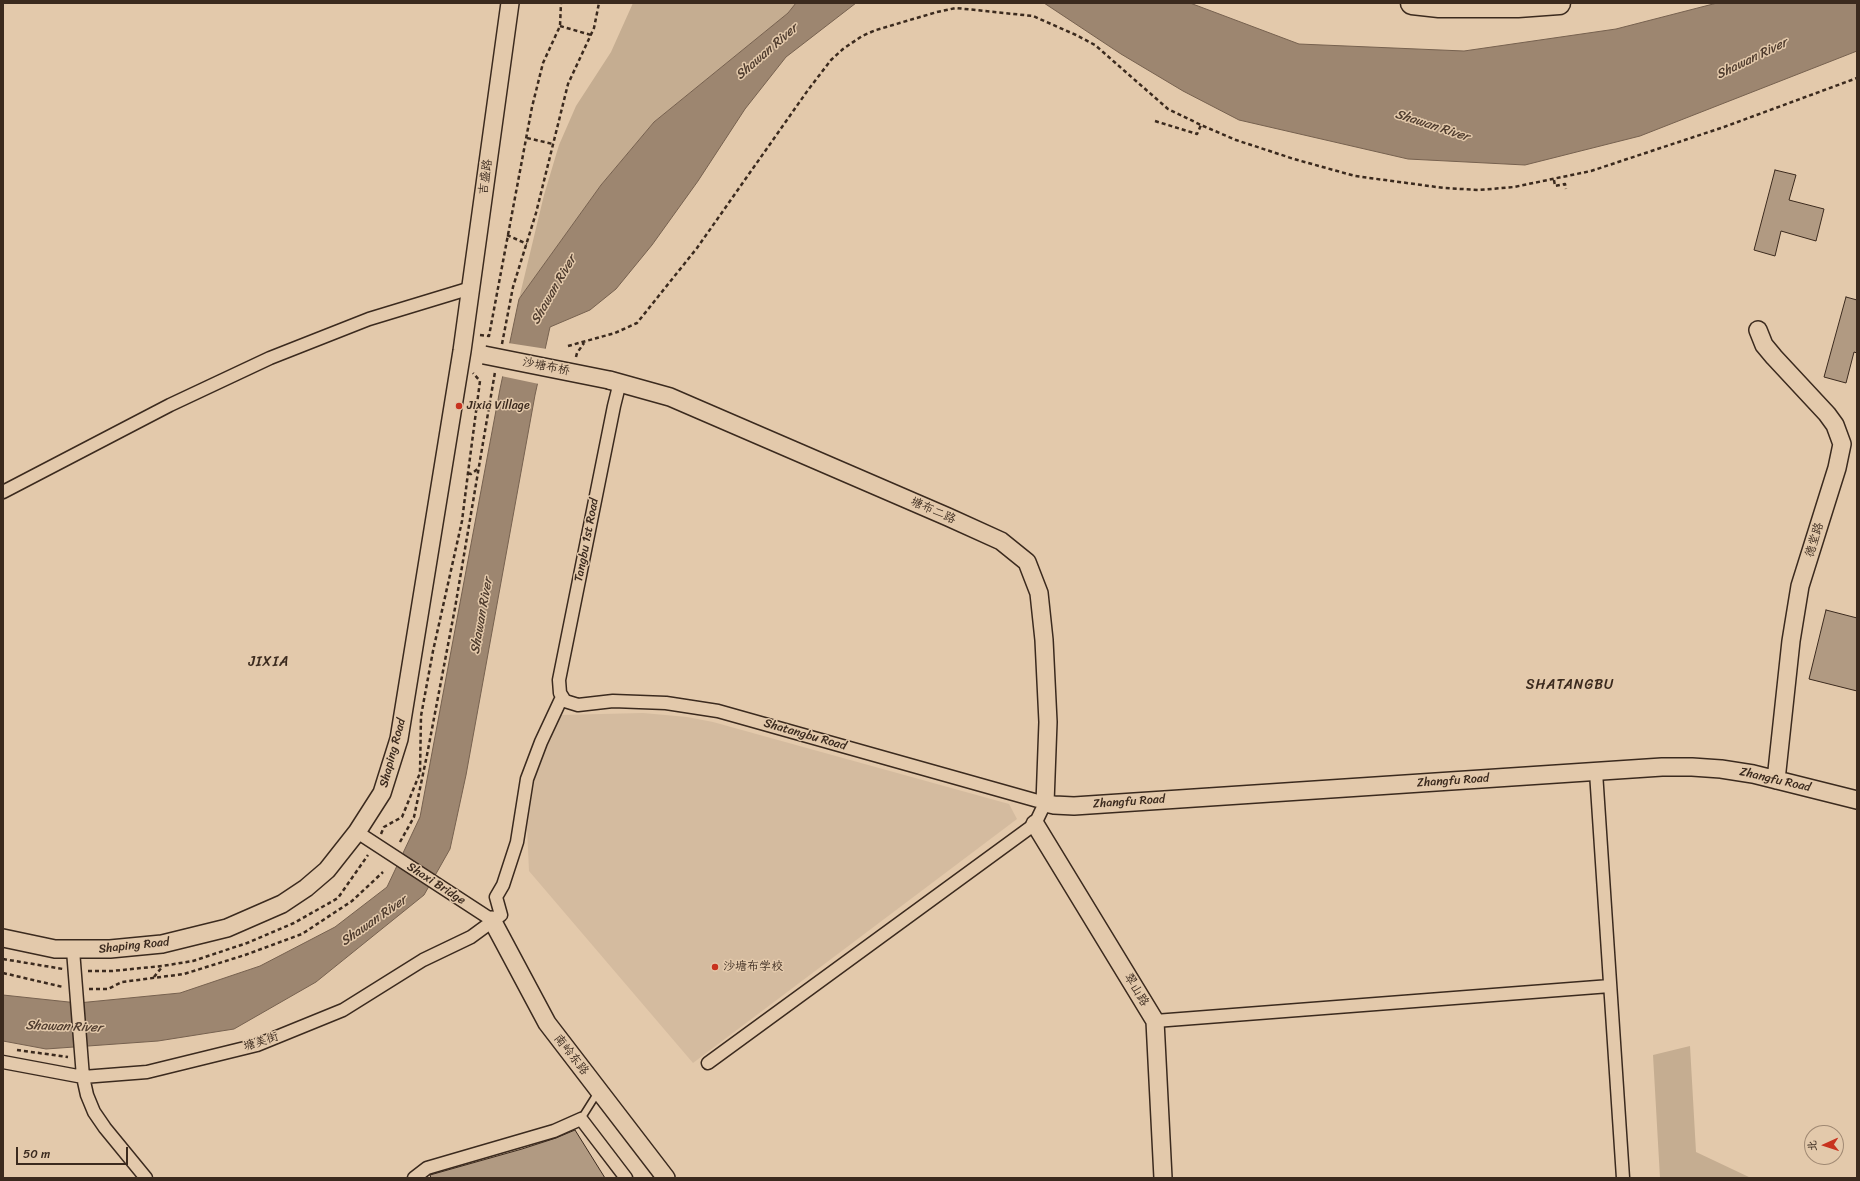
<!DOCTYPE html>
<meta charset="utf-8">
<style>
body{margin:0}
#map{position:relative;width:1860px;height:1181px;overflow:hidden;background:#e3c9ab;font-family:Sriracha,"LXGW WenKai TC",sans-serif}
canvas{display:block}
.frame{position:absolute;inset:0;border:4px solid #3b2a1e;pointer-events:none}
.north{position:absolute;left:1804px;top:1125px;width:40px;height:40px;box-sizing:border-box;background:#e3c9ab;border:1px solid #a08973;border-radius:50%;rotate:267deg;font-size:11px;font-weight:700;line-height:16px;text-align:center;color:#3b2a1e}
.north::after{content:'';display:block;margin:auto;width:14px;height:18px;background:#c8321e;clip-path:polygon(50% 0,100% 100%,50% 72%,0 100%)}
.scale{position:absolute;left:16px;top:1147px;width:112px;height:18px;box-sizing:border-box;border:2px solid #3b2a1e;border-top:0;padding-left:5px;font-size:12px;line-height:14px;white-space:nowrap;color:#3b2a1e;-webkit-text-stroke:3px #e3c9ab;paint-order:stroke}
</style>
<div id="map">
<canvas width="1860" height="1181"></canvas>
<div class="frame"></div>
<div class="north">北</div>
<div class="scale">50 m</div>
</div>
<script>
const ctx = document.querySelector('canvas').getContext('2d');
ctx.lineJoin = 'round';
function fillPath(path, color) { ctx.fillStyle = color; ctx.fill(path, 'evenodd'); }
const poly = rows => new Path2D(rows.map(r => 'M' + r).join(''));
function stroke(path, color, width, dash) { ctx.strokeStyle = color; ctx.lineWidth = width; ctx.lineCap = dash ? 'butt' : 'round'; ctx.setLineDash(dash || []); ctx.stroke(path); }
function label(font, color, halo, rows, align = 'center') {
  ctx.font = font + ' Sriracha,"LXGW WenKai TC",sans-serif'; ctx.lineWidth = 3; ctx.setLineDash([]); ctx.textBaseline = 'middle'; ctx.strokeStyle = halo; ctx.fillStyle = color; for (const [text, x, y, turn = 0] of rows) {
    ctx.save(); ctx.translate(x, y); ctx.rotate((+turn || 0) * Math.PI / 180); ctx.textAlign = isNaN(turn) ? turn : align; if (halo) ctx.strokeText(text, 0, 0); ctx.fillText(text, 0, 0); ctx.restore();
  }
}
const built = poly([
 [643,713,687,717,713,722,1009,804,1017,819,693,1063,529,871,527,827,535,777,560,715]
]);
const green = poly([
 [633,3,796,3,788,13,654,122,601,185,519,299,544,195,559,145,576,106,611,52],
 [1690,1046,1696,1152,1751,1178,1660,1178,1653,1055]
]);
const water = poly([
 [796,3,856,3,786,57,745,109,698,181,652,245,616,289,590,310,550,327,535,395,466,775,450,849,424,895,316,982,234,1029,158,1041,46,1049,3,1041,3,995,78,1003,180,993,260,966,335,927,387,887,420,817,500,389,519,299,601,185,654,122,788,13,796,3],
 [1044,3,1190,3,1299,44,1464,51,1616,29,1717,3,1857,3,1857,51,1640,136,1525,165,1408,159,1239,120,1183,91,1121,54,1044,3]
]);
const pier = poly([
 [508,343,547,349,539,384,501,376]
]);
const building = poly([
 [1775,170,1796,175,1789,200,1824,209,1816,241,1781,231,1775,256,1754,250,1775,170],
 [1846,297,1857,300,1857,353,1854,352,1846,383,1824,377,1846,297],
 [1826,610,1857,618,1857,691,1809,679,1826,610],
 [575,1130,605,1178,431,1178,430,1175,522,1149,556,1138,575,1130]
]);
const path = poly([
 [560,26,591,35],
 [1155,121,1197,134,1201,125],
 [527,138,553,144],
 [1554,180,1555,186,1565,184,1566,189],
 [507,235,527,244],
 [480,335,489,336,532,107,543,63,560,26,561,3],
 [502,344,513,287,536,213,568,84,594,28,599,3],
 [568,346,615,333,637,323,697,248,808,90,831,60,843,49,862,36,876,30,937,12,956,8,1033,16,1076,35,1095,45,1168,109,1201,125,1236,140,1294,159,1355,176,1444,188,1479,190,1514,187,1591,171,1724,127,1857,78],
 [576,357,577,353,584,343],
 [468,473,471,474,479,468],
 [381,834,384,827,402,817,420,773,421,716,433,651,462,521,468,473,480,381,473,373],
 [400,842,414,817,427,755,455,608,495,372],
 [3,959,63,969],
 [88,971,112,971,162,966,193,961,247,943,294,923,338,898,368,855],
 [3,973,63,987],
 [154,977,162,967],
 [89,989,108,989,122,982,184,974,245,955,302,934,352,901,383,872],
 [17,1050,68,1057]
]);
const lane = poly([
 [581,1119,598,1092]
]);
const street = poly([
 [620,382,614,406,559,680,560,693,565,701,578,705,613,701,666,703,718,711,1045,803,1035,824,708,1063],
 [3,492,170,405,270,358,369,319,471,288],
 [1596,772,1623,1178],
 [357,832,492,920],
 [73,950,83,1077,87,1095,94,1112,105,1128,146,1178],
 [1155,1021,1610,986],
 [3,1062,83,1077,147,1072,257,1045,343,1010,423,960,471,937,501,915,496,897,503,885,517,842,527,779,541,742,562,697],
 [414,1178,427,1168,554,1131,581,1119,626,1178]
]);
const secondary = poly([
 [1758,330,1764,345,1774,357,1827,414,1835,425,1842,444,1837,468,1800,586,1791,641,1776,780],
 [609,380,670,397,948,517,1001,541,1027,562,1039,593,1044,640,1048,722,1045,803,1054,805,1074,806,1662,767,1692,767,1721,769,1753,774,1857,800],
 [1035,824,1155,1021,1163,1178],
 [492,920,547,1023,666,1178],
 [3,938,55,949,110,949,162,944,227,928,282,904,306,888,327,870,357,832,382,793,399,739,462,351,510,3]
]);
const highway = poly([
 [1412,3,1439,6,1518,6,1559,3]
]);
const secondaryBridge = poly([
 [484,355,609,380]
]);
const markers = [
 [459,406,4,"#c8321e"],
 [715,967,4,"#c8321e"]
];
const streetNames = [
 ["吉盛路",486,177,-82],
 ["沙塘布桥",546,367,11],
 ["塘布二路",933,511,24],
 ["Tangbu 1st Road",587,540,-79],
 ["德堂路",1815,540,-73],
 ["Shatangbu Road",805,735,16],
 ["Shaping Road",393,753,-75],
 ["Zhangfu Road",1775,780,13],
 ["Zhangfu Road",1453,781,-4],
 ["Zhangfu Road",1129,802,-4],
 ["Shaxi Bridge",436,884,33],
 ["Shaping Road",134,946,-6],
 ["翠山路",1136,990,59],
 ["塘美街",261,1042,-18],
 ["南岭东路",571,1055,52]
];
const poiNames = [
 ["Jixia Village",467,406],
 ["沙塘布学校",723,967]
];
const waterNames = [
 ["Shawan River",767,52,-41],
 ["Shawan River",1752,59,-26],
 ["Shawan River",1432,126,18],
 ["Shawan River",554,290,-60],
 ["Shawan River",482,616,-80],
 ["Shawan River",374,921,-35],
 ["Shawan River",64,1027,2]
];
const quarterNames = [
 ["JIXIA",269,662],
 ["SHATANGBU",1570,685]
];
fillPath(built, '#d4bb9f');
fillPath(green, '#c5ad91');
fillPath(water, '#9d8670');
stroke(water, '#76614f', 1);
fillPath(pier, '#e3c9ab');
fillPath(building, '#b19a82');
stroke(building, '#3b2a1e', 1);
stroke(lane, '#3b2a1e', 9);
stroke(street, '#3b2a1e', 15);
stroke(secondary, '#3b2a1e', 20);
stroke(highway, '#3b2a1e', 25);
stroke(path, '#3b2a1e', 2.5, [4, 3]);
stroke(lane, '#e3c9ab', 6);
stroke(street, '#e3c9ab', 12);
stroke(secondary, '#e3c9ab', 17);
stroke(highway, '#e3c9ab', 22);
stroke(secondaryBridge, '#3b2a1e', 20, []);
stroke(secondaryBridge, '#e3c9ab', 17);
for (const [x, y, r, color] of markers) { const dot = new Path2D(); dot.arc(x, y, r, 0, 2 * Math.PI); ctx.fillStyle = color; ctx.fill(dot); stroke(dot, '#e3c9ab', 1.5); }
label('12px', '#3b2a1e', '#e3c9ab', streetNames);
label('12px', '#3b2a1e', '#e3c9ab', poiNames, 'left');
label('italic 13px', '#4f3c2e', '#e3c9ab', waterNames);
ctx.letterSpacing = '1px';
label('14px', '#3b2a1e', '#e3c9ab', quarterNames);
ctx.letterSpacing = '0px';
</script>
